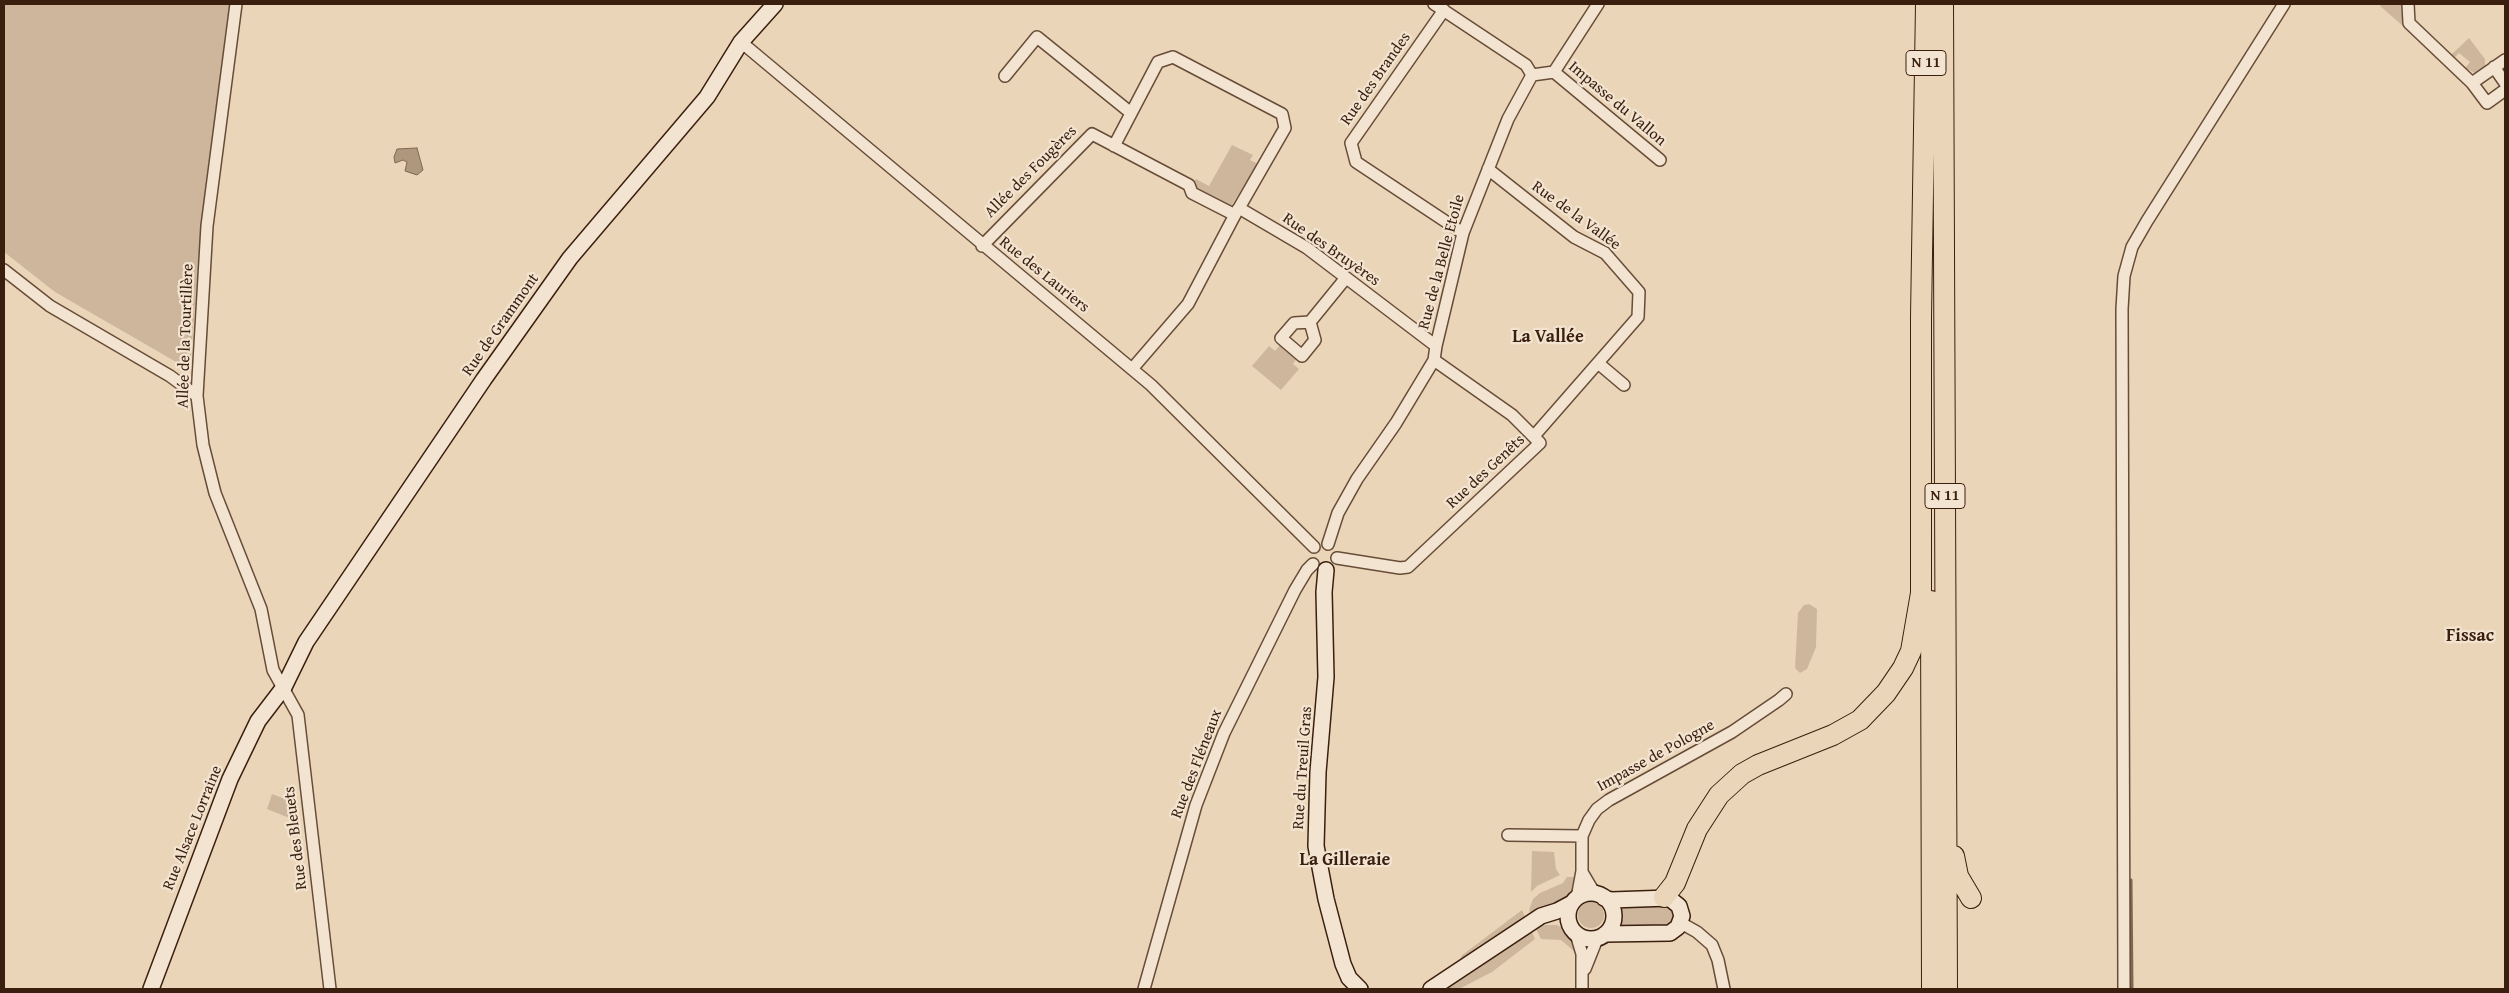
<!DOCTYPE html>
<meta charset="utf-8">
<style>
body{margin:0}
#map{position:relative;width:2509px;height:993px;overflow:hidden;background:#ebd5b8;font-family:"Gentium Book Plus",serif}
canvas{display:block}
.frame{position:absolute;inset:0;border:5px solid #3b1f0e;pointer-events:none}
</style>
<div id="map">
<canvas width="2509" height="993"></canvas>
<div class="frame"></div>
</div>
<script>
const ctx = document.querySelector('canvas').getContext('2d');
ctx.lineJoin = 'round';
function fillPath(path, color) { ctx.fillStyle = color; ctx.fill(path, 'evenodd'); }
const poly = rows => new Path2D(rows.map(r => 'M' + r).join(''));
function stroke(path, color, width, dash) { ctx.strokeStyle = color; ctx.lineWidth = width; ctx.lineCap = dash ? 'butt' : 'round'; ctx.setLineDash(dash || []); ctx.stroke(path); }
function label(font, color, halo, rows, align = 'center') {
  ctx.font = font + ' "Gentium Book Plus",serif'; ctx.lineWidth = 4.5; ctx.setLineDash([]); ctx.textBaseline = 'middle'; ctx.strokeStyle = halo; ctx.fillStyle = color; for (const [text, x, y, turn = 0] of rows) {
    ctx.save(); ctx.translate(x, y); ctx.rotate((+turn || 0) * Math.PI / 180); ctx.textAlign = isNaN(turn) ? turn : align; if (halo) ctx.strokeText(text, 0, 0); ctx.fillText(text, 0, 0); ctx.restore();
  }
}
const green = poly([
 [4,4,231,4,201,227,190,370,55,292,4,252],
 [2382,4,2401,4,2403,26,2380,6],
 [2469,38,2485,59,2485,66,2475,73,2465,68,2470,62,2459,53,2454,58,2451,55],
 [1232,145,1253,155,1250,160,1258,164,1231,206,1195,187,1194,182,1196,179,1209,186],
 [1280,345,1297,358,1293,364,1299,369,1281,390,1252,366,1269,346,1275,351],
 [1809,604,1817,609,1816,647,1807,669,1800,673,1795,668,1798,613,1804,605],
 [272,794,298,804,292,819,267,809],
 [1532,851,1554,852,1556,869,1560,875,1537,886,1531,892],
 [1567,877,1576,877,1574,893,1567,900,1531,915,1529,910,1533,899,1540,893,1563,883],
 '1578 915a13 13 0 1 1 26 0a13 13 0 1 1-26 0Z',
 [1616,904,1663,904,1672,909,1674,920,1670,926,1615,929,1619,915],
 [1522,910,1526,919,1463,963,1461,956],
 [1546,925,1557,925,1564,929,1574,940,1576,953,1561,940,1541,939,1535,927],
 [1531,930,1535,939,1492,972,1459,989,1442,989]
]);
const water = poly([
 [417,148,423,170,417,175,405,171,407,162,403,160,395,163,394,157,397,149,417,148]
]);
const stream = poly([
 [2131,880,2132,989]
]);
const street = poly([
 [236,4,207,226,197,396,203,445,215,493,261,609,273,670,298,715,330,989],
 [1434,4,1526,65,1532,75],
 [2408,4,2409,23,2472,83,2487,103,2505,90],
 [1444,10,1351,143,1356,162,1463,233],
 [741,42,1151,385,1314,547],
 [2494,67,2505,83],
 [1554,72,1660,160],
 [1532,75,1554,72,1598,4],
 [1005,76,1037,37,1131,113],
 [2472,83,2505,60],
 [1114,146,1158,62,1173,57,1282,114,1285,128,1239,208,1307,248,1436,346],
 [1488,169,1574,237,1605,253,1639,292,1638,317,1534,436],
 [982,246,1092,134,1189,185,1192,193,1235,215],
 [4,270,50,306,170,376,197,396],
 [1310,322,1315,340,1302,356,1281,338,1294,323,1310,322,1345,279],
 [1598,363,1624,385],
 [1132,369,1188,304,1238,209],
 [1328,544,1338,513,1357,479,1396,423,1434,360,1436,346,1463,233,1508,119,1532,75],
 [1337,558,1400,568,1408,567,1540,443,1512,415,1434,360],
 [1508,835,1582,836],
 [1582,872,1595,894],
 [1577,898,1582,871,1582,836,1589,820,1597,809,1609,800,1732,732,1779,700,1786,694],
 [1681,923,1697,932,1712,945,1718,960,1724,989],
 [1576,934,1582,954,1582,989],
 [1585,969,1597,939],
 [1144,989,1196,805,1224,733,1295,590,1307,570,1313,564],
 [2124,989,2122,309,2124,276,2132,247,2147,221,2284,4]
]);
const secondary = poly([
 [1326,570,1324,592,1326,677,1318,772,1316,846,1326,899,1343,964,1349,978,1360,989],
 '1568 916a23 23 0 1 1 46 0a23 23 0 1 1-46 0Z',
 [1604,898,1611,900,1669,898,1679,906,1682,916,1678,927,1670,933,1605,934],
 [151,989,230,779,258,721,284,687,306,642,484,379,570,258,707,97,741,42,775,4],
 [1431,989,1541,916,1557,911,1572,903]
]);
const highway = poly([
 [1943,4,1947,989],
 [1931,601,1932,989],
 [1954,856,1958,876,1971,898],
 [1664,897,1675,883,1697,829,1719,795,1742,774,1758,765,1833,735,1860,720,1886,693,1903,668,1911,651,1921,593,1921,317,1926,4]
]);
const shields = [
 [1926,63,40],
 [1945,496,40]
];
const shieldNames = [
 ["N 11",1926,63],
 ["N 11",1945,496]
];
const streetNames = [
 ["Rue des Brandes",1376,79,-55],
 ["Impasse du Vallon",1617,104,40],
 ["Allée des Fougères",1031,172,-45],
 ["Rue de la Vallée",1576,216,36],
 ["Rue des Bruyères",1331,250,35],
 ["Rue de la Belle Etoile",1442,262,-75],
 ["Rue des Lauriers",1044,275,39],
 ["Rue de Grammont",501,325,-55],
 ["Allée de la Tourtillère",186,336,-88],
 ["Rue des Genêts",1486,472,-43],
 ["Impasse de Pologne",1656,756,-29],
 ["Rue des Fléneaux",1197,764,-69],
 ["Rue du Treuil Gras",1303,768,-86],
 ["Rue Alsace Lorraine",193,828,-68],
 ["Rue des Bleuets",296,838,-97]
];
const neighbourhoodNames = [
 ["La Vallée",1548,337],
 ["Fissac",2470,636],
 ["La Gilleraie",1345,860]
];
fillPath(green, '#cdb69b');
fillPath(water, '#af977e');
stroke(water, '#816751', 1);
stroke(stream, '#816751', 3);
stroke(street, '#674c38', 14);
stroke(secondary, '#3b1f0e', 18);
stroke(highway, '#3b1f0e', 22);
stroke(street, '#f2e4d1', 11);
stroke(secondary, '#f2e4d1', 15);
stroke(highway, '#ebd5b8', 20);
for (const [x, y, w] of shields) { const box = new Path2D(); box.roundRect(x - w / 2, y - 12.5, w, 25, 4); ctx.fillStyle = '#f2e4d1'; ctx.fill(box); stroke(box, '#3b1f0e', 1); }
label('bold 15px', '#3b1f0e', null, shieldNames);
label('16px', '#3b1f0e', '#f2e4d1', streetNames);
label('bold 18px', '#3b1f0e', '#f2e4d1', neighbourhoodNames);
</script>
